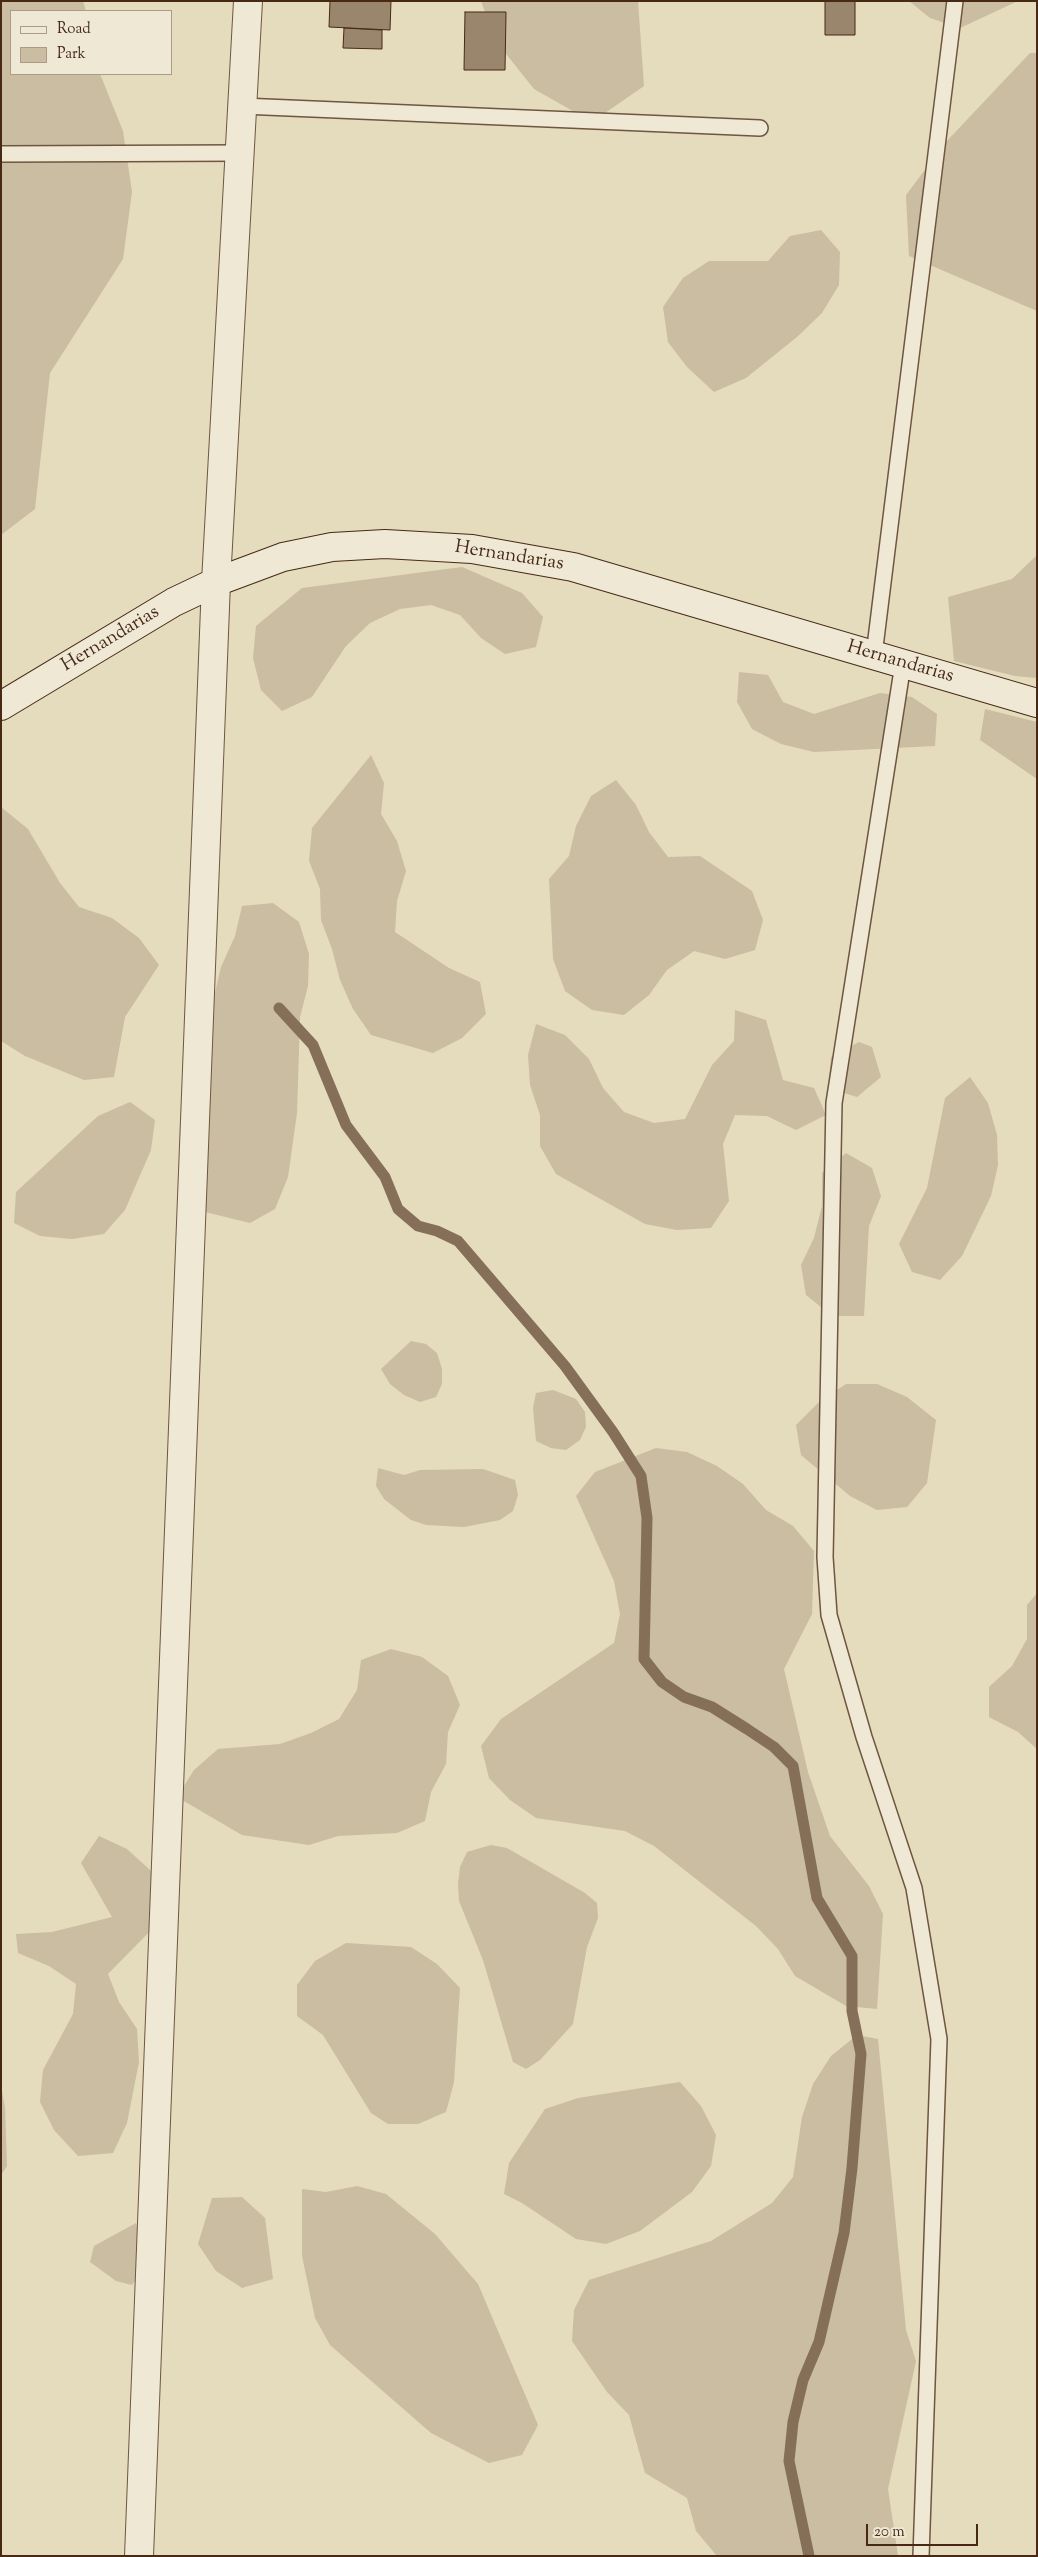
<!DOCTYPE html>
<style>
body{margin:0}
#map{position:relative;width:1038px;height:2557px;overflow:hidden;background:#e5dbbd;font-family:"Sorts Mill Goudy",serif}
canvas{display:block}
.frame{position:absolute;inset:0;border:2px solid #472916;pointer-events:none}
.legend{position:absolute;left:10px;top:10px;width:162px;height:65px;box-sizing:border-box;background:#eee8d4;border:1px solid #ab9c88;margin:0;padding:6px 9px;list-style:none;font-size:15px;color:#472916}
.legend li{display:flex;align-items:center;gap:10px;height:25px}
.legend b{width:25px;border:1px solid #ab9c88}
.scale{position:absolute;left:866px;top:2524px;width:112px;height:22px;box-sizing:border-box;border:2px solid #472916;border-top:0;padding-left:6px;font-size:15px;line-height:18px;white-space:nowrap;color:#472916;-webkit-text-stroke:4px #eee8d4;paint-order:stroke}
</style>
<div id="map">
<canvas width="1038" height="2557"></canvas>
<div class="frame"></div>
<ul class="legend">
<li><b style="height:6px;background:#eee8d4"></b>Road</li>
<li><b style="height:14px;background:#cabda1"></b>Park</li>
</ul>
<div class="scale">20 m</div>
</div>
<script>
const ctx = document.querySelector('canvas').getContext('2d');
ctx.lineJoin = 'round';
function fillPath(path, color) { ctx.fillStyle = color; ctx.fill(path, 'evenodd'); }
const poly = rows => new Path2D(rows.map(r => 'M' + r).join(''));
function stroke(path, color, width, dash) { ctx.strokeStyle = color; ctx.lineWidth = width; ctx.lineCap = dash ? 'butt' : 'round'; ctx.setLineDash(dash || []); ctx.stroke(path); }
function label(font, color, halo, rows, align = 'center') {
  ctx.font = font + ' "Sorts Mill Goudy",serif'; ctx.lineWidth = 4.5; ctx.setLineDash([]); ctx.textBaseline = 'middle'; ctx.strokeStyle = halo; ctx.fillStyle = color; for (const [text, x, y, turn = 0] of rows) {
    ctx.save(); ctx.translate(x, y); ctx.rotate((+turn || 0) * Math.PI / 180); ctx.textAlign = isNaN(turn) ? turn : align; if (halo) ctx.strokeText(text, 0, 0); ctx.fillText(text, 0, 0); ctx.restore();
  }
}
const green = poly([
 [1,1,83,1,86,11,11,11,11,74,100,74,123,131,132,192,123,259,50,373,35,509,1,535],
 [481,1,638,1,644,86,592,122,534,89,495,40],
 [909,1,1018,1,960,28,930,18],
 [1030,53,1037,53,1037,311,909,256,906,195,945,143],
 [821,230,840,252,839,285,822,313,797,337,746,378,714,392,687,367,668,342,663,307,683,278,709,261,768,261,790,236],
 [1037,555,1037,678,1015,676,954,661,948,597,1012,579],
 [462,567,522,593,543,617,536,647,505,654,481,638,460,615,431,605,400,609,370,623,346,646,312,697,282,711,261,690,253,658,256,626,302,588],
 [739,672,768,675,783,702,814,714,880,693,912,697,937,714,935,746,814,752,781,744,752,729,737,702],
 [985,709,1037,722,1037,779,980,740],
 [371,755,384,783,381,814,397,841,406,871,397,901,395,932,449,968,480,982,486,1014,462,1038,433,1053,371,1035,353,1009,340,980,332,949,321,920,320,889,309,861,312,828],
 [616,780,636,805,649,832,668,857,700,856,752,891,763,920,755,950,725,959,694,951,667,970,649,995,624,1015,592,1010,565,991,553,959,549,879,569,856,576,826,591,796],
 [1,807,28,829,60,883,79,907,112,918,139,938,159,965,125,1017,114,1077,84,1080,25,1056,1,1041],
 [273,903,299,922,309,954,308,986,300,1017,297,1113,288,1177,275,1209,250,1223,197,1210,185,1120,221,967,235,936,242,906],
 [735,1010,766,1020,783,1080,814,1088,826,1115,796,1130,767,1116,735,1115,723,1144,729,1201,711,1228,677,1230,645,1224,556,1174,540,1146,540,1115,530,1085,528,1055,536,1024,565,1035,589,1059,603,1088,624,1112,654,1123,685,1119,712,1065,734,1041],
 [859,1042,872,1047,881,1077,857,1097,828,1088,831,1057],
 [970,1077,988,1103,997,1135,998,1165,991,1196,962,1256,940,1280,912,1272,899,1244,927,1188,945,1098],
 [130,1102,155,1120,151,1150,125,1210,104,1234,72,1239,40,1236,14,1223,16,1192,98,1116],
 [846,1153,872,1168,881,1196,869,1226,864,1316,832,1316,806,1295,801,1265,814,1238,822,1206,822,1173],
 [411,1341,426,1344,437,1353,442,1369,442,1384,436,1397,420,1402,404,1395,390,1384,381,1369],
 [846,1384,877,1384,907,1397,936,1420,927,1483,907,1507,877,1510,850,1496,801,1455,796,1425,819,1402],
 [553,1390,576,1399,585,1412,586,1427,580,1440,566,1450,551,1448,536,1441,533,1408,536,1393],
 [656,1448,687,1452,717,1466,743,1484,766,1510,793,1526,814,1551,812,1614,784,1669,808,1772,830,1836,869,1886,883,1914,877,2009,846,2006,795,1976,778,1949,756,1926,654,1846,625,1831,536,1818,510,1800,489,1778,481,1746,501,1719,614,1643,620,1614,614,1581,576,1496,595,1472],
 [378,1468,404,1475,420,1470,483,1469,515,1480,518,1495,513,1511,500,1520,464,1527,426,1525,411,1520,384,1499,376,1486],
 [1037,1593,1037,1749,1018,1732,989,1717,989,1687,1012,1666,1027,1639,1027,1605],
 [391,1649,422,1657,448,1676,460,1705,448,1732,446,1764,431,1792,425,1821,397,1833,338,1836,309,1845,242,1835,177,1797,194,1770,218,1749,280,1744,311,1733,339,1719,357,1690,361,1660],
 [99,1836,127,1849,150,1870,166,1896,155,1926,108,1974,119,2002,137,2029,139,2062,127,2123,113,2153,78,2156,54,2130,40,2102,43,2070,73,2014,76,1984,49,1966,18,1953,16,1934,52,1932,112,1917,81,1863],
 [491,1845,507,1848,585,1893,597,1903,598,1918,587,1947,573,2024,540,2060,526,2069,513,2062,483,1960,459,1901,458,1884,460,1867,467,1852],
 [346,1943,411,1947,437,1964,460,1988,454,2082,446,2112,418,2124,388,2124,371,2113,323,2035,297,2016,297,1985,315,1961],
 [857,2035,878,2039,906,2330,916,2361,888,2489,898,2556,717,2556,696,2531,687,2498,645,2473,629,2415,607,2392,572,2341,574,2310,589,2280,711,2241,772,2203,793,2177,802,2117,813,2084,831,2056],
 [680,2082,701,2106,716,2135,711,2166,692,2192,640,2231,606,2244,576,2239,522,2203,504,2194,509,2163,545,2109,578,2098],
 [1,2085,5,2108,7,2166,1,2175],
 [357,2186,386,2194,435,2234,478,2284,538,2425,522,2455,489,2463,431,2433,330,2345,315,2318,302,2256,302,2189,326,2192],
 [242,2197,265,2218,273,2279,242,2288,216,2271,198,2244,212,2198],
 [136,2223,141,2240,143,2270,132,2285,116,2281,90,2262,94,2246]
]);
const stream = poly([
 [279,1008,313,1045,346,1125,385,1177,398,1209,418,1226,437,1231,458,1241,565,1366,613,1432,641,1476,647,1518,644,1659,662,1682,684,1697,712,1707,747,1729,774,1747,793,1766,817,1898,852,1956,852,2011,861,2054,852,2168,844,2233,819,2342,803,2380,793,2422,789,2461,809,2556]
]);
const building = poly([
 [330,1,391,1,390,30,329,27,330,1],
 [825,1,855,1,855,35,825,35,825,1],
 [465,12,506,12,505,70,464,70,465,12],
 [344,28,382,30,382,49,343,48,344,28]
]);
const lane = poly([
 [242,106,760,128],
 [1,154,239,153],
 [874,655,955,1],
 [903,664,834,1103,825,1557,829,1615,864,1737,914,1888,939,2039,921,2556]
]);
const street = poly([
 [139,2556,216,582,248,1]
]);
const secondary = poly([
 [1,706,174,602,216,582,283,557,332,547,385,544,472,549,573,567,1037,703]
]);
const streetNames = [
 ["Hernandarias",509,557,9],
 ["Hernandarias",111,640,-31],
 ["Hernandarias",900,663,16]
];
fillPath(green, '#cabda1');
stroke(stream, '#856f58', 11);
fillPath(building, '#99866d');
stroke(building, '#472916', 1);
stroke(lane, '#6e5640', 18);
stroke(street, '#6e5640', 30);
stroke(secondary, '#472916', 30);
stroke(lane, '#eee8d4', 15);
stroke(street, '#eee8d4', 28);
stroke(secondary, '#eee8d4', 28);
label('19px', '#472916', '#eee8d4', streetNames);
</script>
